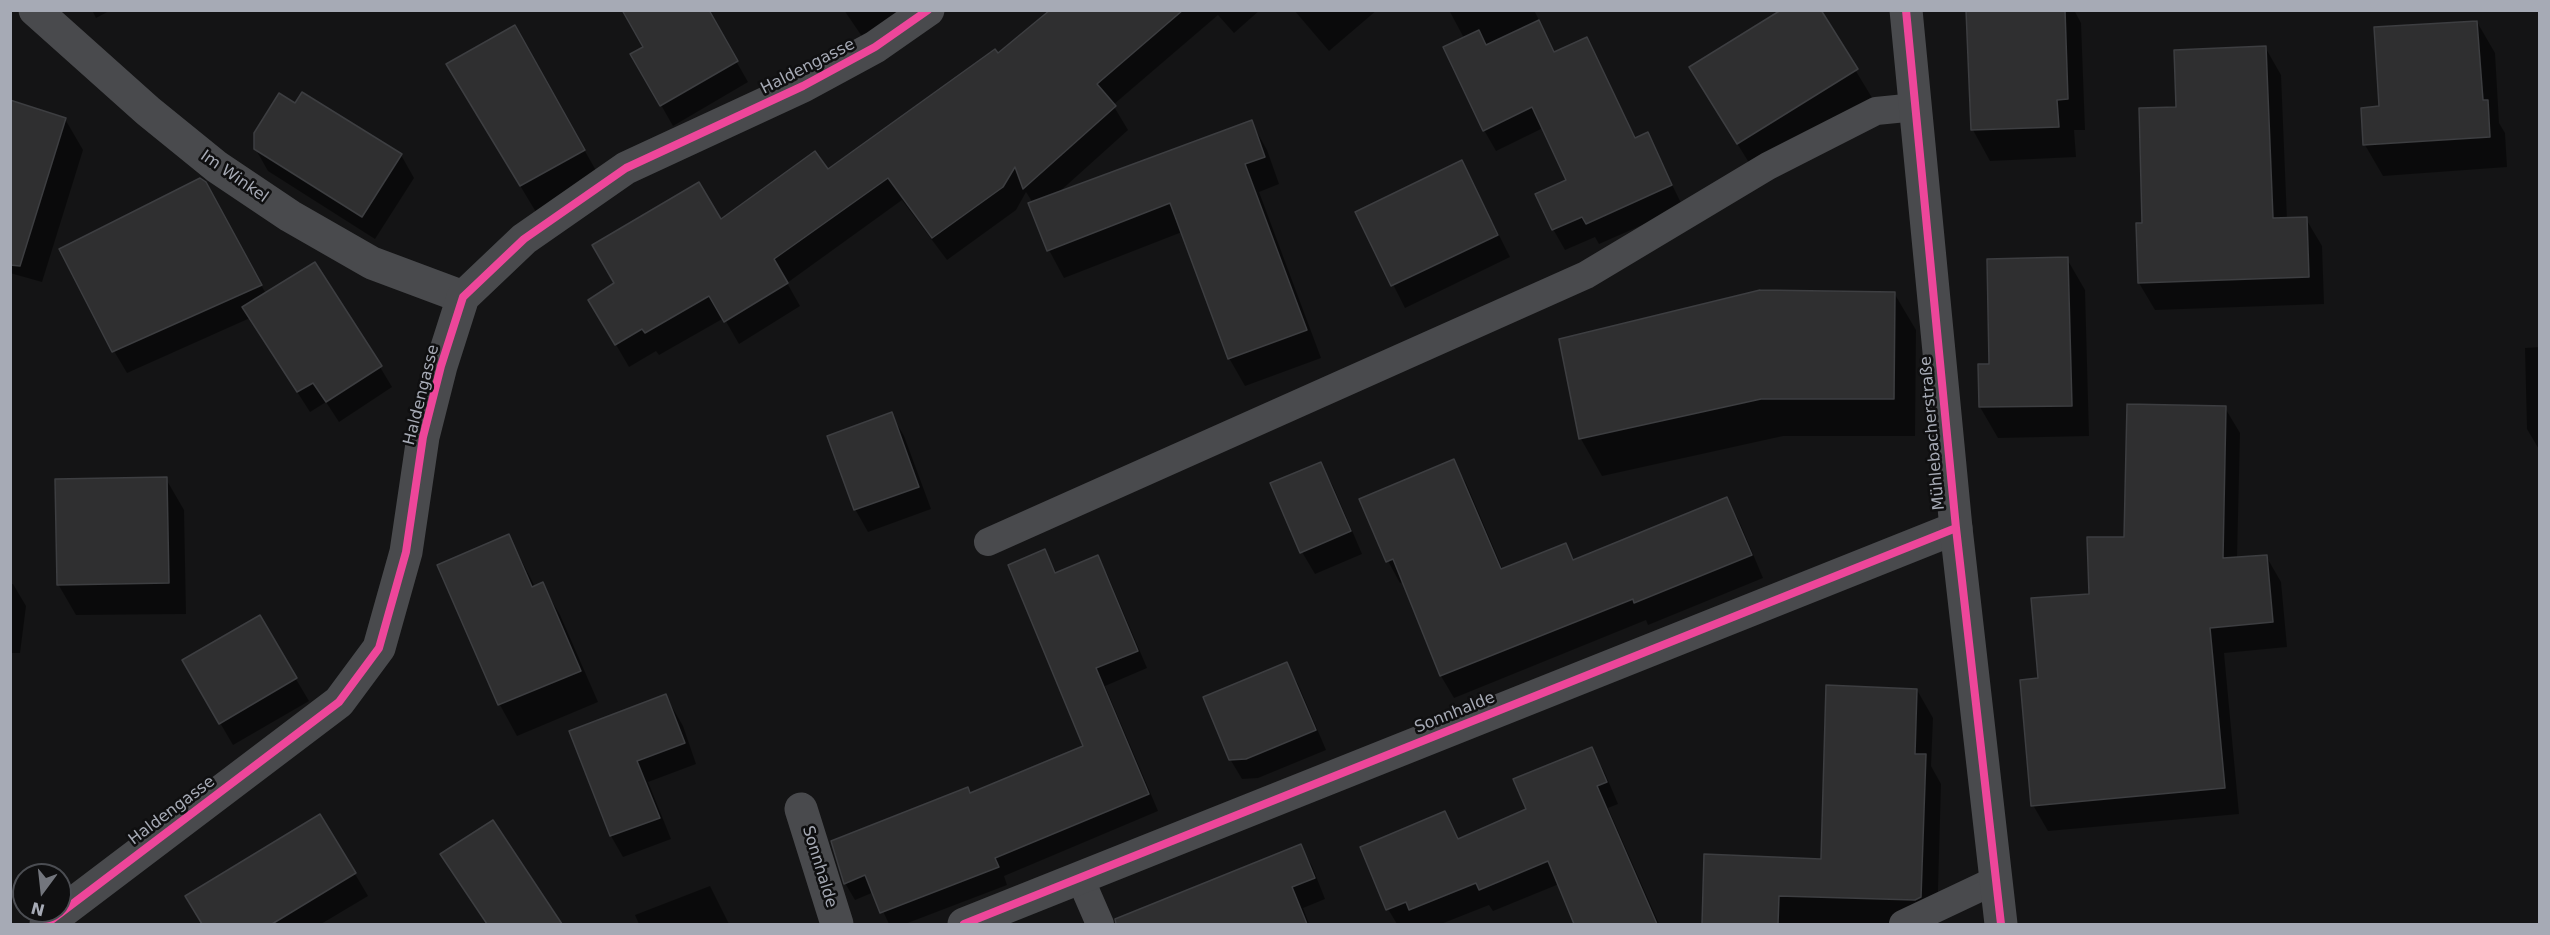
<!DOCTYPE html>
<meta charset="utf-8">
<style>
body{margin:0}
#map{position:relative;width:2550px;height:935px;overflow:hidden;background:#141415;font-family:"DejaVu Sans",sans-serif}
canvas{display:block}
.frame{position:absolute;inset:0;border:12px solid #a6aab5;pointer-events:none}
.north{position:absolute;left:12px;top:863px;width:60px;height:60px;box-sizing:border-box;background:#0f0f10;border:2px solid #4b4d52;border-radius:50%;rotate:195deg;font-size:16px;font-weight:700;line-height:24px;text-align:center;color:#a6aab5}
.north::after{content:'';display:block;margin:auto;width:21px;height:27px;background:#73767d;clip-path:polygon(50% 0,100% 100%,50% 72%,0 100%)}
</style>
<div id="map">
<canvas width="2550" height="935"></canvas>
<div class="frame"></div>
<div class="north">N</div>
</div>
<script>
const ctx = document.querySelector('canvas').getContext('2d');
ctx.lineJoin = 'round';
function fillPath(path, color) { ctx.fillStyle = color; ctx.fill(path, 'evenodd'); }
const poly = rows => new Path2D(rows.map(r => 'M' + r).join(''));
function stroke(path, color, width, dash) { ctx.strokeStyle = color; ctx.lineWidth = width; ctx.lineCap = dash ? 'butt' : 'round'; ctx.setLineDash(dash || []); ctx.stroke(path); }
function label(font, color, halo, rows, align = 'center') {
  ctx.font = font + ' "DejaVu Sans",sans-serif'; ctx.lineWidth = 5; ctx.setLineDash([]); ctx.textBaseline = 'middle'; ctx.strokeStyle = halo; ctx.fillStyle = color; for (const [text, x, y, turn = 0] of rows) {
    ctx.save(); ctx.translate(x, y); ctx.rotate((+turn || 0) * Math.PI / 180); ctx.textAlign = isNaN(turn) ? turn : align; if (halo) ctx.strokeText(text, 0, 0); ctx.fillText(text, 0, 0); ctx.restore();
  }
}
const shadow = poly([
 [92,10,111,10,96,18],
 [707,10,748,82,673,126,632,54],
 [844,10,942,10,876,57],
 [1052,10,1260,10,1234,33,1218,15,1113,105,1128,130,1058,193,1251,122,1267,150,1279,184,1259,192,1321,358,1245,386,1229,358,1182,232,1064,278,1049,250,1033,203,1026,192,1016,210,947,260,902,200,787,283,800,306,739,344,724,318,659,355,656,351,629,367,590,300,721,222,828,171,998,56],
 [1294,10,1377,10,1329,51],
 [1449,10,1534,10,1555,53,1586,38,1636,139,1647,134,1683,207,1599,244,1595,237,1565,250,1553,229,1568,181,1543,128,1496,151,1484,130,1464,38],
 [1819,10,1874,101,1756,174,1709,98],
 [1968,10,2074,10,2081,23,2085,130,2074,130,2076,157,1990,161,1973,130],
 [2477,22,2495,53,2499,123,2505,133,2507,167,2383,176,2365,145,2381,108],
 [514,27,602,181,539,217,466,96],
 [2265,47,2281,75,2287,220,2306,219,2322,246,2324,304,2155,310,2139,283,2137,225,2144,225,2178,109],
 [10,102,65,119,83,150,42,282,10,273],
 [255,148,401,155,414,178,375,239,268,171],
 [1462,162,1510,257,1405,308,1357,213],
 [218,206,266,294,380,367,392,387,339,422,326,402,310,412,250,318,127,373,114,351],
 [2067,259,2085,290,2089,436,1998,438,1980,407],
 [1894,293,1916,330,1915,436,1783,436,1602,476,1581,439,1561,340],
 [2540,347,2540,451,2527,429,2525,348],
 [2225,408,2240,433,2237,558,2266,556,2281,582,2287,647,2224,653,2239,814,2048,831,2033,805,2040,679,2090,595],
 [891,414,904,436,931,509,868,532,855,509],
 [1453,461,1466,483,1503,570,1565,545,1575,561,1727,499,1739,521,1763,578,1648,625,1646,620,1454,698,1441,676,1404,582,1400,583,1388,561,1361,500],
 [1320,463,1333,486,1362,554,1315,574,1302,552],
 [166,479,184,510,186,614,76,615,58,584],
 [509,536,535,587,542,584,560,615,598,702,517,736,500,705,439,566],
 [1045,551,1057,574,1097,557,1107,574,1147,668,1105,686,1158,811,1004,876,1007,885,905,924,889,924,874,892,855,900,845,883,970,795,1085,746],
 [10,584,13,584,26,606,20,653,10,653],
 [259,617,309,701,233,745,184,661],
 [1286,664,1298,684,1326,750,1258,778,1242,779,1230,759],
 [1917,690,1933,718,1931,766,1941,784,1937,924,1704,924,1706,856,1822,860],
 [665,695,683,726,696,764,648,782,671,839,623,857,611,836,571,732],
 [1591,748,1604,771,1618,804,1608,808,1659,924,1576,924,1559,884,1493,911,1489,905,1441,924,1397,924,1388,909,1445,813,1459,840,1528,810],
 [492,822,560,924,487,924,442,854],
 [1300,846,1312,866,1325,899,1303,908,1309,924,1138,924,1134,913],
 [355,874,368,896,321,924,203,924,187,896],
 [710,886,729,924,639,924,635,915]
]);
const building = poly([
 [622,10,709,10,738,61,660,106,630,54,643,47,622,10],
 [1050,10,1183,10,1097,84,1116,106,1023,189,1015,167,1003,187,932,238,888,178,774,259,788,283,724,322,709,296,645,333,642,329,615,345,588,300,614,283,592,245,699,182,721,219,815,151,828,169,995,49,998,53,1050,10],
 [1781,10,1821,10,1858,69,1737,144,1689,67,1781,10],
 [1966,10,2065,10,2068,99,2057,100,2059,127,1971,130,1966,10],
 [1539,20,1554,52,1587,37,1635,138,1648,132,1672,185,1586,224,1582,217,1552,230,1535,194,1566,180,1532,107,1483,131,1443,47,1479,30,1486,45,1539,20],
 [2477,21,2483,100,2488,100,2490,137,2363,145,2361,108,2379,106,2374,27,2477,21],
 [515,25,585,150,520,186,446,64,515,25],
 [2266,46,2273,218,2307,217,2309,277,2138,283,2136,223,2142,223,2139,108,2176,107,2174,50,2266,46],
 [302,92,402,154,362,217,254,149,254,133,279,93,295,103,302,92],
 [10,100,66,118,20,266,10,265,10,100],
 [1252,120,1265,157,1245,164,1307,330,1228,359,1170,203,1047,251,1028,203,1252,120],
 [1462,160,1498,235,1391,286,1355,212,1462,160],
 [200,178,206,182,262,285,112,352,59,249,200,178],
 [2068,257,2072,406,1979,407,1978,364,1989,364,1987,259,2068,257],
 [315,262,382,366,326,402,313,383,297,392,242,307,315,262],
 [1760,290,1895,292,1894,399,1761,399,1579,439,1559,339,1760,290],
 [2127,404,2226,406,2223,558,2267,555,2273,622,2210,628,2225,788,2031,806,2020,680,2038,678,2031,598,2089,594,2087,537,2124,537,2127,404],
 [892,412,919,487,854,510,827,436,892,412],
 [1454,459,1501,569,1566,543,1573,560,1727,497,1752,555,1634,603,1633,599,1440,676,1393,559,1386,562,1359,499,1454,459],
 [1321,462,1351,531,1300,553,1270,483,1321,462],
 [167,477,169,583,57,585,55,479,167,477],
 [509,534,532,587,543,582,581,671,498,705,437,565,509,534],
 [1045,549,1055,573,1098,555,1138,651,1096,668,1149,794,995,858,999,867,880,913,865,875,844,884,831,841,968,787,970,793,1083,746,1008,565,1045,549],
 [260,615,297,678,219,724,182,660,260,615],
 [1287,662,1316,730,1246,759,1229,760,1203,697,1287,662],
 [1826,685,1917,689,1915,754,1926,754,1921,897,1915,900,1779,896,1778,924,1702,924,1704,854,1821,859,1826,685],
 [666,694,685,743,637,761,660,818,610,836,569,731,666,694],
 [1592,747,1607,782,1597,786,1657,924,1574,924,1548,861,1479,890,1476,883,1409,910,1406,902,1386,910,1360,847,1445,811,1458,839,1526,809,1513,779,1592,747],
 [320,814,356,873,272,924,202,924,185,896,320,814],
 [493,820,562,924,487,924,440,854,493,820],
 [1301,844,1315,878,1292,887,1307,924,1116,924,1115,919,1301,844]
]);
const service = poly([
 [988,542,1586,275,1768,166,1876,111,1916,107],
 [1080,878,1100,924],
 [1903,924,1996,880]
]);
const minor = poly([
 [35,10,148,111,217,167,290,216,372,263,463,297],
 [801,809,837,924],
 [964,924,1956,528]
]);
const tertiary = poly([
 [1906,10,1956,528,2001,924],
 [46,924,339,702,379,648,406,552,423,437,441,366,463,297,524,239,626,168,803,86,875,47,928,10]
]);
const cycleway = poly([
 [1906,10,1956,528,2001,924],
 [46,924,339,702,379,648,406,552,423,437,441,366,463,297,524,239,626,168,803,86,875,47,928,10],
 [964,924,1956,528]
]);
const streetNames = [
 ["Haldengasse",808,67,-27],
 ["Im Winkel",234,177,35],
 ["Haldengasse",422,395,-76],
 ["Mühlebacherstraße",1933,433,-95],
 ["Sonnhalde",1455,713,-22],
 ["Haldengasse",172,811,-37],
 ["Sonnhalde",819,867,73]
];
fillPath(shadow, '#0007');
fillPath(building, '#2f2f30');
stroke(building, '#3d3e41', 1.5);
stroke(service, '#494a4d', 28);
stroke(minor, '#494a4d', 33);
stroke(tertiary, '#494a4d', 33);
stroke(cycleway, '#ed469a', 8);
label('16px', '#a6aab5', '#0f0f10', streetNames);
</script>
